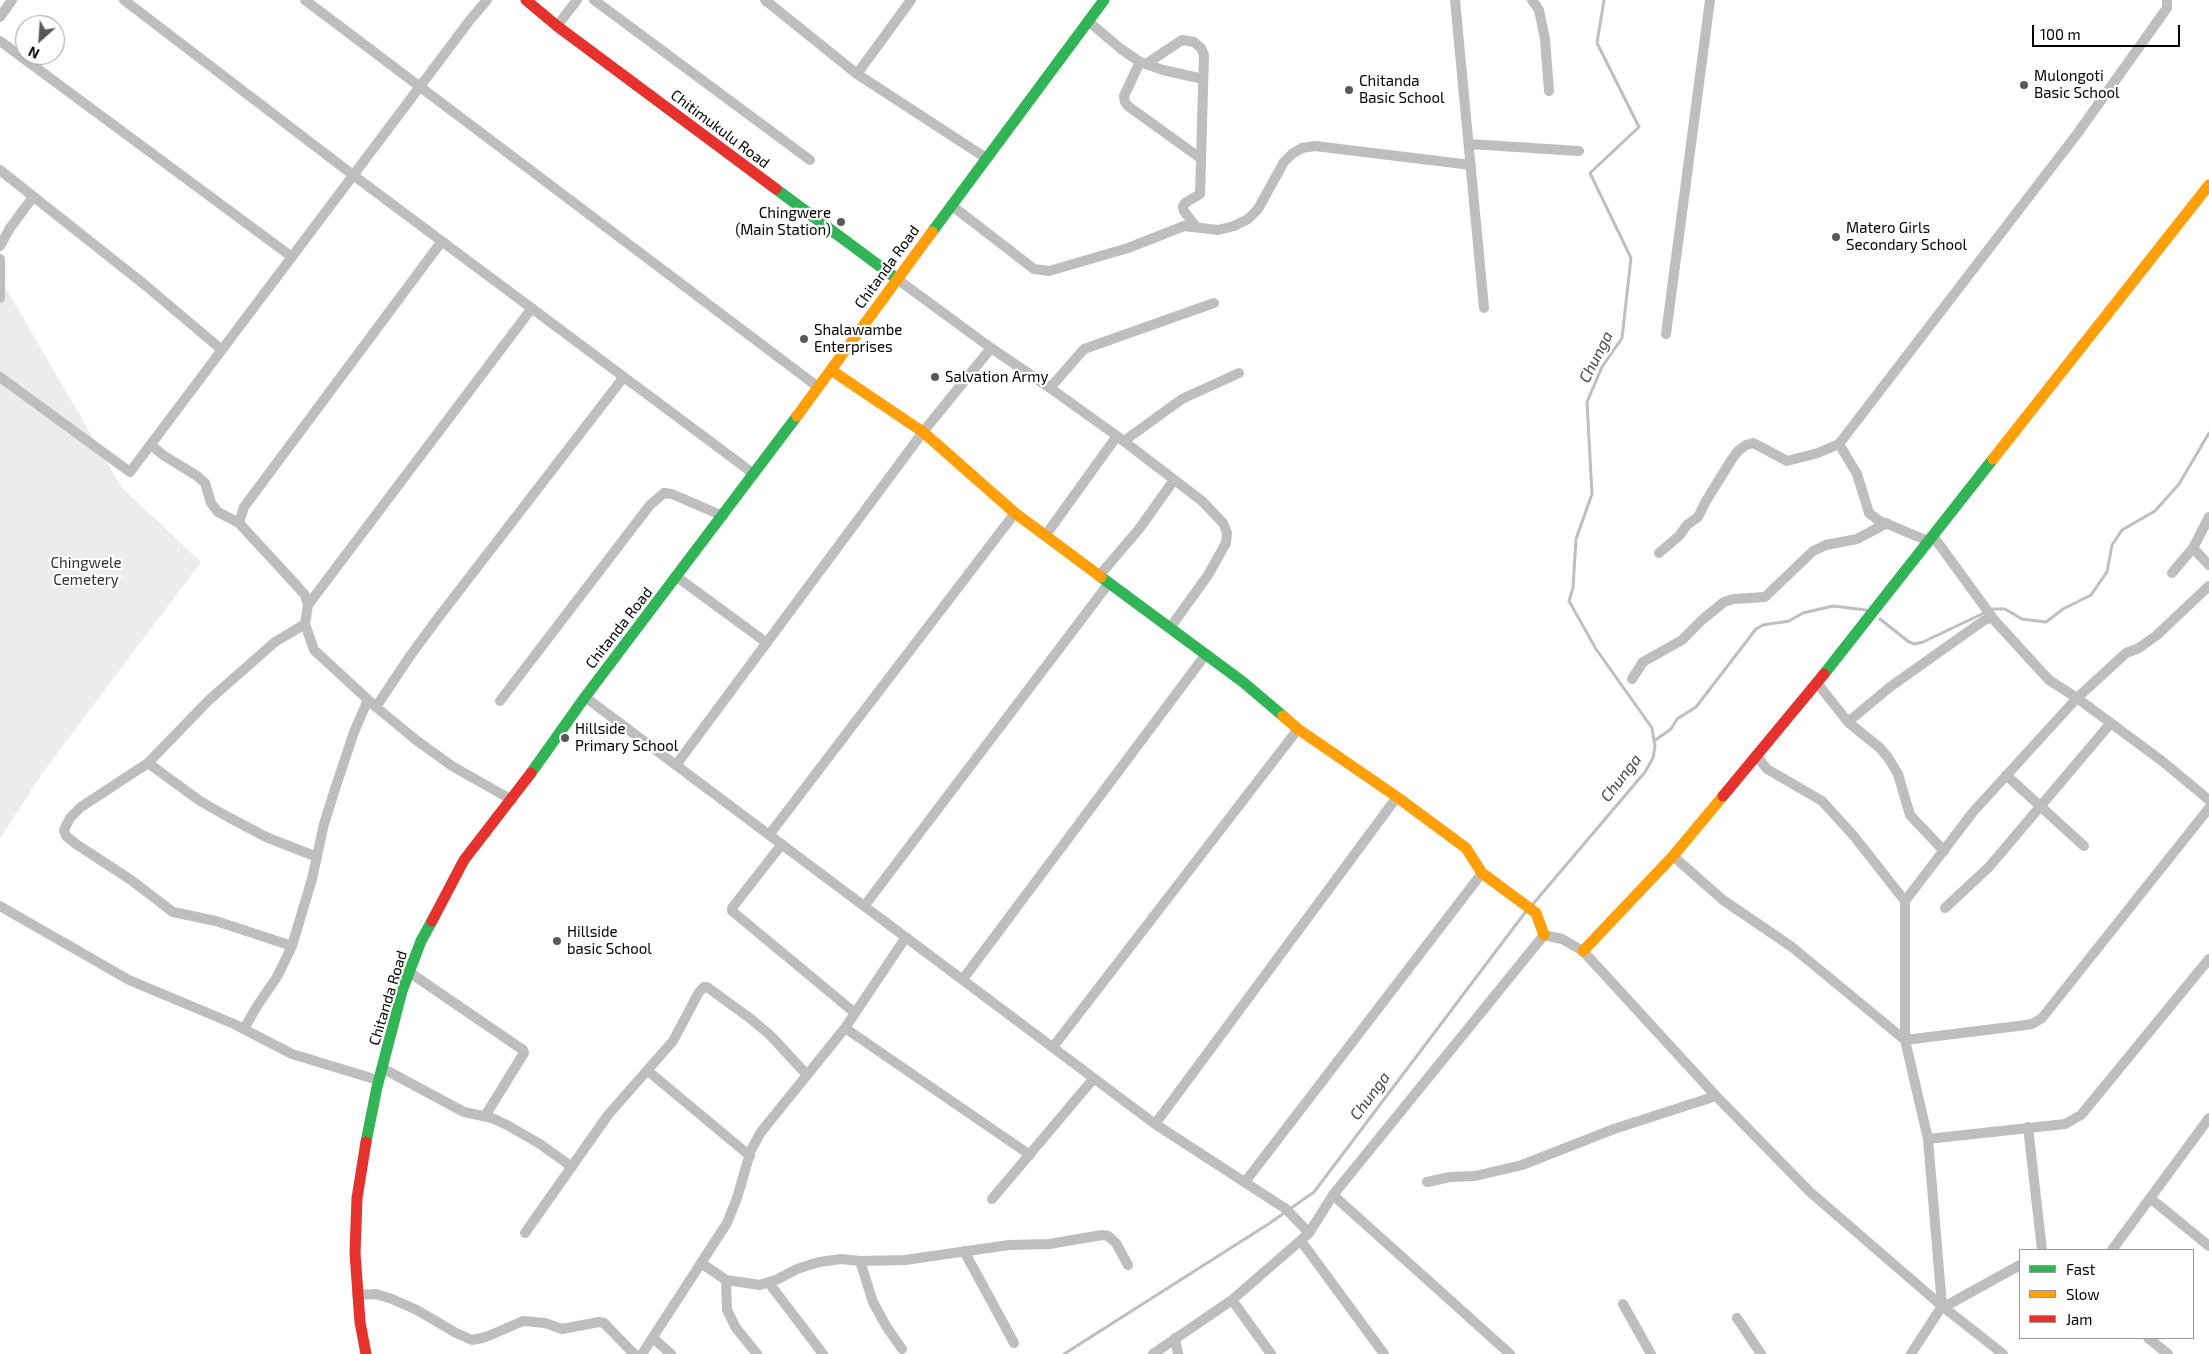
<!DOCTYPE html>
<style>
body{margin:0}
#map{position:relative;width:2209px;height:1354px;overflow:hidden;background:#fff;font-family:"Exo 2",sans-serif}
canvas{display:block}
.legend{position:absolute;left:2019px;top:1249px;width:175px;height:90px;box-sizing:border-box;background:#fff;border:1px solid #999;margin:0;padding:6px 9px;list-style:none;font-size:15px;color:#000}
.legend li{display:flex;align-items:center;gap:10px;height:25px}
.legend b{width:25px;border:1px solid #999}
.north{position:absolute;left:15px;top:15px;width:50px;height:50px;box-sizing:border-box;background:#fff;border:1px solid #999;border-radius:50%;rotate:206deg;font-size:14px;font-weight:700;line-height:20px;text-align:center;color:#000}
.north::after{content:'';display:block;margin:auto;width:18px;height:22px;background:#595959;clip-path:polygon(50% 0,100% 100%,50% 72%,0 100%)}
.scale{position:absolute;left:2032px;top:25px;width:148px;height:22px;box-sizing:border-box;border:2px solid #000;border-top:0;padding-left:6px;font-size:15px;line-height:18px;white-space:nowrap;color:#000;-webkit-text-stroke:4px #fff;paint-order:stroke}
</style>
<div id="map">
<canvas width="2209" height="1354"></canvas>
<ul class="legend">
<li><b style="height:6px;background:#30b455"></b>Fast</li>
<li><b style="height:6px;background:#ff9f0a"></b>Slow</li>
<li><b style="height:6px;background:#e5322d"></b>Jam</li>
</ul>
<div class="north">N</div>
<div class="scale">100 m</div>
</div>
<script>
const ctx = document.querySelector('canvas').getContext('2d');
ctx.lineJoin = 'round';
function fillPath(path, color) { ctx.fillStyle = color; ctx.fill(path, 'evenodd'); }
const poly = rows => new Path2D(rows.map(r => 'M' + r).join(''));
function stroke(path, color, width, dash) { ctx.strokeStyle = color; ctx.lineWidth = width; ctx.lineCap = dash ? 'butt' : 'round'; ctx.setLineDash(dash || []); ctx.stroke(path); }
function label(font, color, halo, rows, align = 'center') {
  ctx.font = font + ' "Exo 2",sans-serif'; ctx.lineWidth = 4.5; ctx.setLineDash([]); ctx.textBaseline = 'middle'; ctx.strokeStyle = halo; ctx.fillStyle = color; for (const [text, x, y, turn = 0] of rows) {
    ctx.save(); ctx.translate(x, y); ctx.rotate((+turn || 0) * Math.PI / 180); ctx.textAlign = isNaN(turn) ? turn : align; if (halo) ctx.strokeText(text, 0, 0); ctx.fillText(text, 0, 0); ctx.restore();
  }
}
const green = poly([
 [0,278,122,488,201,562,41,775,0,839]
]);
const stream = poly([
 [1991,609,2005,609,2022,619,2046,622,2063,609,2091,595,2107,572,2112,545,2122,530,2155,511,2179,484,2209,433],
 [1880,619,1909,642,1915,644,1923,642,1984,613],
 [1654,741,1671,729,1677,719,1696,707,1756,629,1763,625,1789,621,1803,613,1833,606,1866,610],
 [1533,904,1645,772,1653,758,1655,747,1652,728,1596,649,1569,601,1573,588,1576,539,1592,494,1587,402,1602,367,1622,338,1631,258,1590,173,1639,127,1597,43,1604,0],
 [1064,1354,1270,1223,1314,1192,1527,910]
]);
const street = poly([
 [124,0,353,175,754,474],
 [305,0,818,387],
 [594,0,810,160],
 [765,0,857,74,986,158],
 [1455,0,1484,308],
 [1532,0,1539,10,1545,39,1549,91],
 [0,17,12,0],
 [1088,21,1121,49,1140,62,1163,70,1203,79],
 [557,26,577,0],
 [0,41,292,257],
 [1140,62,1124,96,1125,102,1128,106,1200,158],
 [1146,64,1182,40,1194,42,1201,48,1204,55,1200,194,1185,203,1183,207,1184,211,1196,227],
 [857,74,911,0],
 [1469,144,1579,151],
 [0,170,145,285,222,350],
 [951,205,1034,269,1049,271,1128,248,1184,226,1218,230,1234,226,1248,219,1258,209,1284,162,1292,154,1302,148,1315,146,1471,165],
 [0,246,10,228,33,197],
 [0,259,0,298],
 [897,279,991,348,1050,388,1117,436,1202,501,1223,523,1227,533,1226,543,1208,575,1170,628],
 [1666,334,1710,0],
 [0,377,130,472,470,20,487,0],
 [1050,388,1084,349,1214,303],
 [1124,441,1182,399,1239,373],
 [1839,444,1857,474,1869,513,1878,520,1928,541],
 [151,445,163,455,197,476,205,483,211,503,218,512,239,523,298,587,305,595,308,605,305,624,314,650,376,707,416,740,452,766,512,800],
 [2209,517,2193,548,2209,565],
 [239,523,244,507,442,241],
 [1045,536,1117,436],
 [1933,536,1995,621,2049,680,2077,698,2162,761,2209,800],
 [1659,553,1679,536,1687,525,1698,517,1706,501,1732,459,1738,451,1746,445,1753,443,1761,447,1787,461,1818,453,1839,444,2077,134,2167,8,2167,0],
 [2172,573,2193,548],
 [1099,576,1139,529,1174,480],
 [677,577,767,643],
 [308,605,532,308],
 [1632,679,1643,662,1682,640,1703,619,1724,602,1734,599,1765,597,1813,551,1826,545,1857,539,1887,523],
 [1817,683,1848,722,1880,748,1889,759,1898,774,1910,815,1944,851],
 [585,697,1155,1124,1286,1209,1309,1233],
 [500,701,650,505,664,493,672,494,723,516],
 [376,707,410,656,438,618,623,378],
 [1848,722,1890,687,1983,621,1992,617],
 [1756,755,1767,769,1822,801,1853,835,1905,901,1905,1040,1928,1139,1942,1306,1911,1354],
 [148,763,200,801,230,818,266,837,317,857],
 [676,765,923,432,991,348],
 [2006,775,2084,846],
 [769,835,1015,513],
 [782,844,732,908,732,911,855,1013],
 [1673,856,1723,900,1792,947,1905,1040,2018,1026,2032,1024,2042,1018,2209,808],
 [1905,901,1973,812,2077,698,2126,653,2139,648,2157,635,2209,586],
 [865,905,1109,583],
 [0,906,129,980,234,1024,292,1054,371,1078],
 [1945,908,1989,867,2110,724],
 [906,937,845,1028,1030,1155],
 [292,946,216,921,173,912,131,880,76,844,66,836,64,830,70,818,81,807,148,763,209,700,275,642,305,624],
 [409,972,523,1050,524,1053,485,1116],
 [963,979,1206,654],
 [244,1029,257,1006,277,977,292,946,312,879,324,824,335,789,354,732,368,700],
 [1053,1047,1298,729],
 [382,1068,464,1112,492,1118,507,1125,540,1144,572,1167],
 [648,1071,750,1156],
 [1155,1124,1397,797],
 [2028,1127,2042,1250],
 [1928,1139,2065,1124,2081,1115,2209,959],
 [1245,1182,1482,873],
 [1427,1182,1450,1177,1475,1176,1522,1165,1614,1129,1716,1096],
 [1333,1195,1510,1354],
 [2150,1198,2209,1246],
 [992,1199,1094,1078],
 [525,1233,608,1115,673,1041,699,992,704,987,707,987,751,1019,771,1036,807,1075],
 [1301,1241,1384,1354],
 [2112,1250,2209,1118],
 [964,1251,1014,1343],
 [860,1261,873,1302,886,1326,902,1349],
 [701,1263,726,1280,760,1285,778,1279,797,1269,819,1262,841,1259,860,1261,905,1260,1009,1245,1049,1244,1102,1235,1108,1236,1116,1243,1128,1265],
 [726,1280,727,1310,736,1328,757,1354],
 [769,1283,823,1354],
 [357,1295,376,1294,392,1299,417,1310,456,1333,472,1340,486,1337,523,1321,545,1323,562,1329,599,1322,604,1323,634,1354],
 [1232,1300,1271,1354],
 [1623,1304,1651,1354],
 [1944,1307,2020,1265],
 [1737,1318,1761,1354],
 [653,1338,671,1354],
 [1175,1338,1178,1354],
 [2148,1338,2168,1354],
 [642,1354,727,1223,737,1198,751,1150,761,1132,845,1028],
 [1153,1354,1232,1300,1309,1233,1333,1195,1544,935,1562,939,1583,951,1716,1096,1810,1192,1942,1306,2003,1354]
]);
const fast = poly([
 [776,189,897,279],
 [932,232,1104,0],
 [1101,577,1243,682,1283,716],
 [1824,674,1993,459],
 [531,773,585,697,797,416],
 [366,1142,377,1087,402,991,421,941,432,921]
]);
const slow = poly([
 [831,370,923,432,1015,513,1101,577],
 [797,416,932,232],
 [1993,459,2209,185],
 [1283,716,1298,729,1397,797,1466,848,1482,873,1536,913,1544,935],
 [1583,951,1673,856,1723,796]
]);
const jam = poly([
 [526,0,557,26,776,189],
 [1723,796,1824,674],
 [432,921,464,860,531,773],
 [366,1142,357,1198,355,1253,360,1322,366,1354]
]);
const markers = [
 [2024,85,5,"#595959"],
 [1349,90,5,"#595959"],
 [841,222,5,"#595959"],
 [1836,237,5,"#595959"],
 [804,339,5,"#595959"],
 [935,377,5,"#595959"],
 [565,738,5,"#595959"],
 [557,941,5,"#595959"]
];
const poiNames = [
 ["Mulongoti",2034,76],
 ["Basic School",2034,93],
 ["Chitanda",1359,81],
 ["Basic School",1359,98],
 ["Chingwere",831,213,"right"],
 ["(Main Station)",831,230,"right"],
 ["Matero Girls",1846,228],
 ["Secondary School",1846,245],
 ["Shalawambe",814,330],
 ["Enterprises",814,347],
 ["Salvation Army",945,377],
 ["Hillside",575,729],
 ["Primary School",575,746],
 ["Hillside",567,932],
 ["basic School",567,949]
];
const streetNames = [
 ["Chitimukulu Road",720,129,37],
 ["Chitanda Road",887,267,-54],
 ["Chitanda Road",619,628,-52],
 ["Chitanda Road",388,998,-73]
];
const parkNames = [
 ["Chingwele",86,563],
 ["Cemetery",86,580]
];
const waterNames = [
 ["Chunga",1596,357,-63],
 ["Chunga",1621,778,-52],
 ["Chunga",1370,1096,-53]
];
fillPath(green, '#ececec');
stroke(stream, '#bfbfbf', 3);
stroke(street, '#bebebe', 10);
stroke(fast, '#30b455', 11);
stroke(slow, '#ff9f0a', 11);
stroke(jam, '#e5322d', 11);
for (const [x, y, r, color] of markers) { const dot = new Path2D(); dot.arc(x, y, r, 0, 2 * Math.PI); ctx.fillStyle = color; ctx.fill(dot); stroke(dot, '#fff', 2); }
label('15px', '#000', '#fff', poiNames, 'left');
label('15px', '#000', '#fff', streetNames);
label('15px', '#333', '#fff', parkNames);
label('italic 16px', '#444', '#fff', waterNames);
</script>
